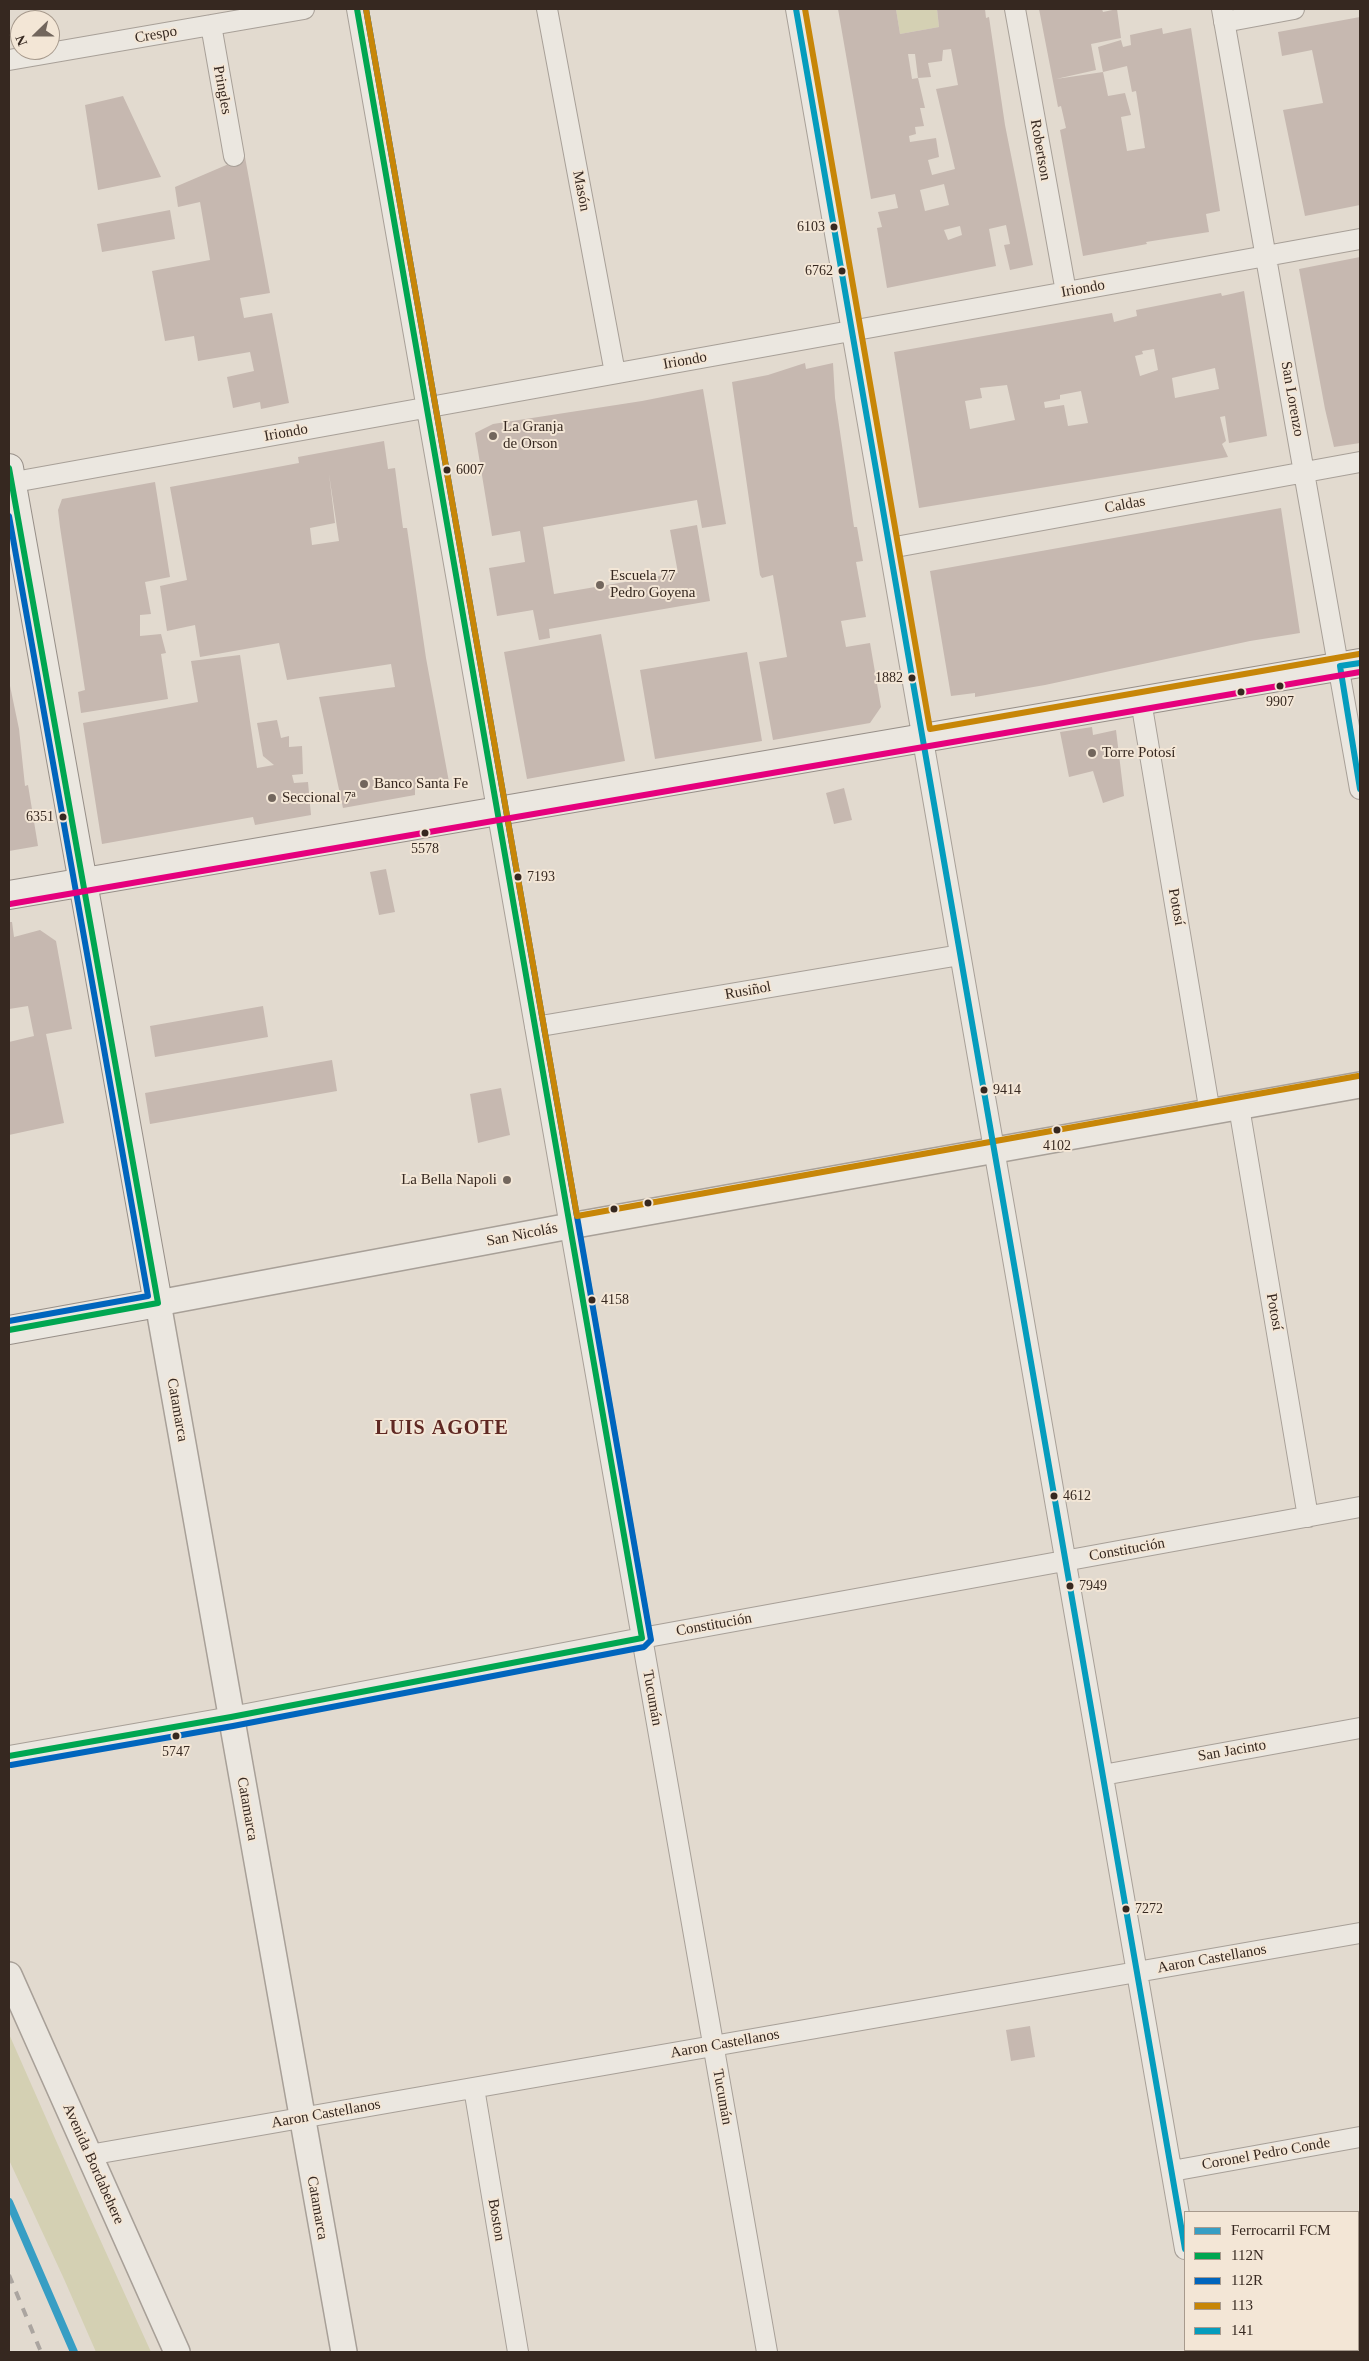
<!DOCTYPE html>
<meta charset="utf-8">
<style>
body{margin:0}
#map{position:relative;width:1369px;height:2361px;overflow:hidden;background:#e2dacf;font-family:Georgia,serif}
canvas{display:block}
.frame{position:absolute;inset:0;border:10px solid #362820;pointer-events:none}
.legend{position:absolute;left:1184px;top:2211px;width:175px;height:140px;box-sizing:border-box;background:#f3e6d6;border:1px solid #a79a8d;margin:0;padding:6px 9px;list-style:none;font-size:15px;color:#362820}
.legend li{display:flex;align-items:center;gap:10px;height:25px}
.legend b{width:25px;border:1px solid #a79a8d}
.north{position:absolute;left:10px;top:10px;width:50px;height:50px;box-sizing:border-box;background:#f3e6d6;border:1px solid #a79a8d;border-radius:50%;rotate:248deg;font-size:14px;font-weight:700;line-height:20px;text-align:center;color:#362820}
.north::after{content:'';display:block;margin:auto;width:18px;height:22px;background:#72665d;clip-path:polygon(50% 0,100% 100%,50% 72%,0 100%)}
</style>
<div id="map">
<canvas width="1369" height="2361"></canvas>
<div class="frame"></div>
<ul class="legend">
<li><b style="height:6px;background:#379ec4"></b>Ferrocarril FCM</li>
<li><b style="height:6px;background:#00a651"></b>112N</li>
<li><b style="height:6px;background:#0065bd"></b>112R</li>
<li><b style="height:6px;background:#c78608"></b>113</li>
<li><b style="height:6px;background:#059cbd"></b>141</li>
</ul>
<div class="north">N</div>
</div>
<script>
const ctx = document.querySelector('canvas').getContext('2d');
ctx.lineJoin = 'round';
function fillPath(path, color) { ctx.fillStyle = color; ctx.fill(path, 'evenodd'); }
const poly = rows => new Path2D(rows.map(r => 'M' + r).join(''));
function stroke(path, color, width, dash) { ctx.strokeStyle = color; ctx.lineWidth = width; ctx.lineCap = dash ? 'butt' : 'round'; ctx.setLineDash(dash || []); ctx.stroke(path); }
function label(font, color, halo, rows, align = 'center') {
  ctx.font = font + ' Georgia,serif'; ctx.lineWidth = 4; ctx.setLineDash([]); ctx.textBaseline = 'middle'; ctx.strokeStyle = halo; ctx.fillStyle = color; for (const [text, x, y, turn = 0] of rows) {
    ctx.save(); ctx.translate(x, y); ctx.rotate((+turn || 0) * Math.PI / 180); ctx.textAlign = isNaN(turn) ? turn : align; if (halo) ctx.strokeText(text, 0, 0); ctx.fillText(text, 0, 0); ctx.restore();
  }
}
const green = poly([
 [896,9,937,9,939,27,900,34],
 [9,2034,84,2204,151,2352,96,2352,64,2279,9,2160]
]);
const building = poly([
 [838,9,896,9,900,34,939,27,937,9,985,9,986,18,989,17,1005,125,1033,265,1010,270,1004,245,1010,244,1006,225,989,229,996,266,887,288,877,228,882,227,878,212,898,208,895,194,871,199],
 [951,49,958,85,936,89,955,169,932,175,928,160,939,157,936,138,910,142,909,136,916,134,915,127,924,126,920,108,925,108,918,78,931,77,928,63,942,61,943,50],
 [908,54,915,54,918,78,912,79],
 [944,184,949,205,925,211,920,190],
 [960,226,962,235,948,240,944,230],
 [1039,9,1102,9,1103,12,1117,9,1121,38,1091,44,1096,70,1056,79,1103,72,1108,96,1125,93,1131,115,1121,117,1127,151,1145,148,1136,91,1132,92,1127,66,1103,72,1098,47,1121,40,1123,47,1131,45,1130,35,1162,28,1163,34,1191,28,1220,211,1206,214,1209,232,1146,242,1147,244,1083,256,1060,130,1066,128,1061,106,1058,107],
 [1360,17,1360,205,1305,216,1283,110,1323,103,1312,50,1282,56,1278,32],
 [123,96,161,177,98,190,85,105],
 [245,157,270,293,240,298,244,318,272,313,289,403,261,409,260,402,233,408,227,377,254,371,250,352,198,361,194,336,165,341,152,271,210,260,200,202,178,207,175,187],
 [170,210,175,239,102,252,97,224],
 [1360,257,1360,443,1334,447,1325,409,1299,269],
 [1244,291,1267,436,1229,443,1225,416,1220,417,1226,441,1222,444,1228,457,919,508,894,352,1112,313,1114,322,1137,316,1136,310,1221,293,1222,296],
 [1154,349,1158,370,1140,376,1135,356,1143,354,1142,351],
 [1215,368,1219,389,1175,398,1172,378],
 [1007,385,1015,420,970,429,965,401,982,398,980,388],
 [1081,391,1088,423,1068,426,1064,405,1045,408,1044,402,1060,399,1060,395],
 [805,363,806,369,833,363,835,398,854,527,857,527,863,561,856,562,866,617,841,621,846,647,870,643,881,707,870,723,773,740,759,662,787,657,773,575,762,578,760,575,732,382,768,375],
 [703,389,726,524,702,528,697,500,543,527,554,594,678,573,670,530,697,525,710,601,549,629,550,638,539,640,533,610,497,616,489,568,525,562,520,531,492,536,475,433,493,424,642,401],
 [384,441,388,469,395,468,403,528,407,528,426,658,449,782,415,789,415,795,343,808,319,697,395,687,391,664,287,680,279,643,200,657,195,625,167,631,160,586,187,580,170,487,299,463,298,457],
 [329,474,339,541,312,545,310,528,335,523],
 [155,482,170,577,145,582,151,614,140,615,140,636,161,634,166,653,161,654,168,699,81,713,78,692,85,690,60,527,58,510,62,499],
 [1281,508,1300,633,1250,641,1045,685,975,697,975,693,951,696,930,571],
 [601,634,625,761,527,779,504,652],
 [747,652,762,741,655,759,640,670],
 [240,655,257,768,274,765,263,756,257,723,277,720,281,738,289,736,289,747,302,746,303,774,292,775,294,783,308,782,311,815,255,825,253,817,102,844,83,723,198,702,191,661],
 [9,681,19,729,25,786,28,785,38,846,9,851],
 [1092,727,1093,735,1116,730,1124,796,1103,803,1093,771,1069,777,1060,732],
 [844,788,852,820,834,824,826,793],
 [386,869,395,912,379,915,370,872],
 [9,922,12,922,14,937,40,930,56,941,72,1029,46,1034,64,1123,9,1135,9,1042,34,1036,28,1006,9,1009],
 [263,1006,268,1037,155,1057,150,1026],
 [332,1060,337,1091,150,1124,145,1093],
 [501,1088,510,1135,478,1143,470,1094],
 [1030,2026,1035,2057,1011,2061,1006,2030]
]);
const minor = poly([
 [357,9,767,2352],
 [547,9,615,373],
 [796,9,1185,2249],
 [1015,9,1066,292],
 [1222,9,1360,789],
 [1224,22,1294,9],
 [211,25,234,156],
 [9,60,304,9],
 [9,483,1360,239],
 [890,548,1360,462],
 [1141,701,1210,1113],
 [535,1027,960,955],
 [1239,1107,1308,1517],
 [9,1756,231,1717,642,1638,1360,1507],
 [1103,1775,1360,1728],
 [474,2088,518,2352],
 [89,2155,1360,1933],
 [1172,2171,1360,2137],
 [1203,2350,1203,2352],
 [1340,2352,1354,2350]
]);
const tertiary = poly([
 [9,1975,177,2352],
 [344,2352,158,1303,570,1226,1360,1085]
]);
const secondary = poly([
 [9,468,158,1303,9,1330],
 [9,895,1360,663]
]);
const rail = poly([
 [9,2275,41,2352]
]);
const bus1 = poly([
 [9,468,158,1303,9,1330],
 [9,1756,231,1717,642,1638,357,9]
]);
const bus2 = poly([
 [9,516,148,1296,9,1321],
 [11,1765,233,1726,644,1647,651,1640,366,9]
]);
const bus3 = poly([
 [366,9,577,1216,1358,1076],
 [805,9,930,729,1359,654]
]);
const bus4 = poly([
 [796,9,1185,2249],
 [1360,663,1340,666,1360,789]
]);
const bus5 = poly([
 [10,904,1360,672]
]);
const rail1 = poly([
 [9,2202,74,2352]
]);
const markers = [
 [834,227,4.5,"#362820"],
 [842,271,4.5,"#362820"],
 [493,436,5,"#72665d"],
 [447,470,4.5,"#362820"],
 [600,585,5,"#72665d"],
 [912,678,4.5,"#362820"],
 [1280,686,4.5,"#362820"],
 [1241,692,4.5,"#362820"],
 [1092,753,5,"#72665d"],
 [364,784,5,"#72665d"],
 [272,798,5,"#72665d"],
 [63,817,4.5,"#362820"],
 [425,833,4.5,"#362820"],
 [518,877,4.5,"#362820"],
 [984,1090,4.5,"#362820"],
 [1057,1130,4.5,"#362820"],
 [507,1180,5,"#72665d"],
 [648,1203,4.5,"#362820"],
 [614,1209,4.5,"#362820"],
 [592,1300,4.5,"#362820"],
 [1054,1496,4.5,"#362820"],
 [1070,1586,4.5,"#362820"],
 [176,1736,4.5,"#362820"],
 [1126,1909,4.5,"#362820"]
];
const busNames = [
 ["6103",825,227,"right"],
 ["6762",833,271,"right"],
 ["6007",456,470],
 ["1882",903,678,"right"],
 ["9907",1280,702,"center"],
 ["6351",54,817,"right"],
 ["5578",425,849,"center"],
 ["7193",527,877],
 ["9414",993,1090],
 ["4102",1057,1146,"center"],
 ["4158",601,1300],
 ["4612",1063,1496],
 ["7949",1079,1586],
 ["5747",176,1752,"center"],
 ["7272",1135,1909]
];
const streetNames = [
 ["Crespo",156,35,-10],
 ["Pringles",222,90,80],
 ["Robertson",1040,150,80],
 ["Masón",581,191,79],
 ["Iriondo",1083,289,-10],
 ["Iriondo",685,361,-10],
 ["San Lorenzo",1292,399,80],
 ["Iriondo",286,433,-10],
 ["Caldas",1125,505,-10],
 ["Potosí",1176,907,80],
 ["Rusiñol",748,991,-10],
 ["San Nicolás",522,1235,-11],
 ["Potosí",1274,1312,80],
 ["Catamarca",177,1410,80],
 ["Constitución",1127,1550,-10],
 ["Constitución",714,1625,-10],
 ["Tucumán",652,1698,80],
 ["San Jacinto",1232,1751,-10],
 ["Catamarca",247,1809,80],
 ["Aaron Castellanos",1212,1959,-10],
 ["Aaron Castellanos",725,2044,-10],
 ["Tucumán",722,2097,80],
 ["Aaron Castellanos",326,2114,-10],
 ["Coronel Pedro Conde",1266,2154,-10],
 ["Avenida Bordabehere",93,2164,66],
 ["Catamarca",317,2208,80],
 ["Boston",496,2220,80]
];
const poiNames = [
 ["La Granja",503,427],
 ["de Orson",503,444],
 ["Escuela 77",610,576],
 ["Pedro Goyena",610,593],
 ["Torre Potosí",1102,753],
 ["Banco Santa Fe",374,784],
 ["Seccional 7ª",282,798],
 ["La Bella Napoli",497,1180,"right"]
];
const districtNames = [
 ["LUIS AGOTE",442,1429]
];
fillPath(green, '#d4d0b3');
fillPath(building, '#c6b8b0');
stroke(minor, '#a8a098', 22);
stroke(tertiary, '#a8a098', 28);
stroke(secondary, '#978f88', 30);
stroke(minor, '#ebe7e0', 20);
stroke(tertiary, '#ebe7e0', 25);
stroke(secondary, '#ebe7e0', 28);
stroke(rail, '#aba5a0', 4, [9, 9]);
stroke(bus1, '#00a651', 6);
stroke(bus2, '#0065bd', 6);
stroke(bus3, '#c78608', 6);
stroke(bus4, '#059cbd', 6);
stroke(bus5, '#e5007d', 6);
stroke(rail1, '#379ec4', 8);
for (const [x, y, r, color] of markers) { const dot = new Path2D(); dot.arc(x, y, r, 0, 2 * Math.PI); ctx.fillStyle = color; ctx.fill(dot); stroke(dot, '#f3e6d6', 2); }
label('14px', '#362820', '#f3e6d6', busNames, 'left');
label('15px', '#362820', '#f3e6d6', streetNames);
label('15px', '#362820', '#f3e6d6', poiNames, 'left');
ctx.letterSpacing = '1px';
label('bold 20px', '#5f2823', '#f3e6d6', districtNames);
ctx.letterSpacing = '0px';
</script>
